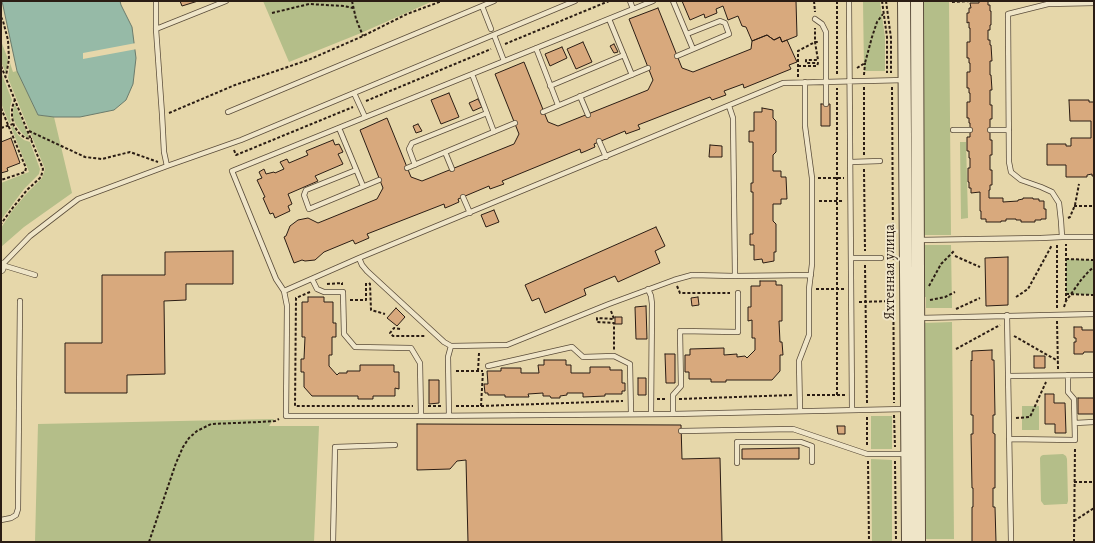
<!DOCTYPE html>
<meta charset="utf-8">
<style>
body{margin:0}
#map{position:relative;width:1095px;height:543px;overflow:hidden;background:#e6d7aa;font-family:Alegreya,serif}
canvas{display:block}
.frame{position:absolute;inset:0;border:2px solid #2b1d14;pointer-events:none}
</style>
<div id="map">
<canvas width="1095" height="543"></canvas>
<div class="frame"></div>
</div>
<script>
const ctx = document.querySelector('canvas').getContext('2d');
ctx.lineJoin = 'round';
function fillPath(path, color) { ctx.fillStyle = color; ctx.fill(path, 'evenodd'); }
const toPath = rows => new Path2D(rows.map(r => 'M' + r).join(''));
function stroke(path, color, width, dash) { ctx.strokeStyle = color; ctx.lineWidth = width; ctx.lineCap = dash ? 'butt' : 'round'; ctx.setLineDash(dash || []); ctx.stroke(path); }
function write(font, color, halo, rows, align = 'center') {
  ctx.font = font + ' Alegreya,serif'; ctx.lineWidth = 4; ctx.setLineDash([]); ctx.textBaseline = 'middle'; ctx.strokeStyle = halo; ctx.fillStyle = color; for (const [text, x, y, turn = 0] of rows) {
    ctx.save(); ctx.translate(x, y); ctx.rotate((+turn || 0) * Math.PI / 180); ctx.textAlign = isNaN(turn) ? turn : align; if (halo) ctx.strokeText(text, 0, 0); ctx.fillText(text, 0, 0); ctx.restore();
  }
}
fillPath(toPath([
 [263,1,433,1,361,33,289,62],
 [863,1,880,1,885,37,885,71,864,71],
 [921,1,949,1,951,235,923,235],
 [1,41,8,59,6,73,1,62],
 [10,63,13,72,17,71,38,115,54,117,72,193,24,227,1,247,1,228,12,211,28,192,42,178,45,169,8,78],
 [1,72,12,100,10,107,10,117,11,122,9,123,1,103],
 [15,104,29,137,26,137,21,132,16,125,13,118,13,109],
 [13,126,18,135,24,140,30,142,40,169,39,174,24,189,1,220,1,183,29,172,11,127],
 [960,142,966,142,968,218,961,219],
 [923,245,951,245,952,308,926,308,926,297,923,297],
 [1066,259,1094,260,1094,295,1066,294],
 [952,322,954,539,926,539,924,323],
 [1022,406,1039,406,1039,430,1022,430],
 [871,416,892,416,892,449,871,449],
 [274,419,269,426,319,426,314,542,35,542,38,424],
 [1063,454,1066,456,1067,459,1068,501,1067,504,1064,504,1044,505,1041,501,1040,458,1041,456,1043,455],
 [871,459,892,460,892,542,872,542]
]), '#b4be89');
const water = toPath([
 [2,1,120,1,121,5,132,27,136,58,133,84,126,100,114,110,80,117,54,117,38,115,17,71,2,1]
]);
fillPath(water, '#96baa7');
stroke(water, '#6b7b6c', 1);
fillPath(toPath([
 [136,43,137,49,83,59,83,53]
]), '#e6d7aa');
const building = toPath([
 [180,1,198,1,182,6,180,1],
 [682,1,796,1,797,36,782,42,780,37,774,40,767,35,752,41,746,27,742,26,738,16,728,20,723,6,716,9,717,13,705,18,704,14,690,20,682,1],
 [979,1,988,1,988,5,990,5,990,11,991,11,991,25,990,25,990,30,988,30,988,40,990,40,990,45,991,45,992,61,990,61,990,75,991,75,992,90,990,90,990,105,992,105,992,119,990,119,990,140,992,140,992,155,990,155,990,170,992,170,992,185,990,185,990,190,989,190,989,198,1003,198,1003,202,1018,201,1018,200,1023,199,1023,198,1033,198,1033,199,1039,199,1039,201,1044,201,1044,209,1046,209,1046,219,1041,219,1041,220,1035,220,1035,222,1021,222,1021,220,1016,220,1016,219,1006,219,1006,221,1001,221,1001,222,986,222,986,219,981,219,981,211,980,211,980,192,971,193,971,188,969,188,969,182,968,182,968,168,970,168,970,158,969,158,969,151,967,151,967,137,970,137,970,123,969,123,969,118,967,118,967,102,970,102,970,93,969,93,969,88,967,88,967,72,970,72,970,63,969,63,969,58,967,58,967,42,970,42,970,28,969,28,969,22,967,23,967,13,969,13,969,8,971,8,970,3,979,3,979,1],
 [658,8,682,68,693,72,751,49,752,41,767,35,774,40,780,37,782,42,787,40,797,62,789,65,791,69,744,88,743,84,724,91,726,95,712,100,710,97,638,125,640,129,626,134,625,131,594,144,595,147,586,151,581,153,580,149,502,181,504,184,490,189,489,186,458,199,459,202,450,206,445,208,444,204,367,234,369,238,355,244,353,240,324,252,315,260,305,261,302,260,294,263,284,237,286,236,290,226,298,220,308,218,318,223,377,199,383,188,360,130,387,118,411,177,422,181,514,144,519,134,495,74,524,62,548,122,558,126,648,90,653,80,629,19,658,8],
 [583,42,592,62,576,69,567,49,583,42],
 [614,44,618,52,614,53,610,46,614,44],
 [562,47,567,58,550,66,545,54,562,47],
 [449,93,459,117,441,124,431,100,449,93],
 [478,99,482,107,473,111,469,103,478,99],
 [1069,100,1089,100,1089,102,1094,102,1094,100,1094,176,1092,176,1092,174,1087,175,1087,177,1066,177,1066,165,1047,165,1047,144,1066,144,1066,146,1071,146,1071,138,1091,138,1091,121,1070,121,1069,100],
 [821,104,830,104,830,126,821,126,821,104],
 [762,108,773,110,773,118,776,121,776,152,773,155,773,171,781,171,781,177,786,177,787,199,781,199,781,204,773,204,773,221,776,224,776,252,774,252,774,261,763,263,762,259,754,260,754,245,750,245,750,234,753,234,753,192,751,192,751,183,753,183,753,142,749,142,749,131,754,131,754,112,762,112,762,108],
 [418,124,422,131,416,133,413,126,418,124],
 [11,138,20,163,7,168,8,171,1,173,1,142,11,138],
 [333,140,335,145,339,144,343,152,338,154,343,164,315,176,318,181,288,194,292,204,288,206,290,211,275,218,273,213,270,214,263,198,265,197,257,180,262,178,259,172,264,169,266,174,274,172,275,173,284,169,280,162,287,159,289,163,308,155,306,151,333,140],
 [710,145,722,146,722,157,709,157,710,145],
 [494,210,499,222,486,227,481,215,494,210],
 [656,227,665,246,655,251,660,263,618,282,615,276,584,289,586,295,545,313,539,298,532,301,525,285,656,227],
 [233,251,233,284,186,284,186,300,164,301,165,374,127,375,127,393,65,393,65,343,102,343,102,275,165,275,165,252,233,251],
 [1008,257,1008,305,986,306,985,258,1008,257],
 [760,281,776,281,776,285,782,285,782,321,779,321,780,342,782,342,783,355,780,355,780,371,772,380,726,380,726,382,711,382,711,379,689,379,689,372,685,372,685,355,690,355,690,349,724,348,724,355,737,354,737,357,745,356,747,358,755,350,755,338,752,338,752,320,748,321,748,307,751,307,751,286,760,286,760,281],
 [308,297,324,297,324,302,333,302,333,323,336,323,336,337,332,337,332,355,329,355,329,366,337,375,339,373,347,373,347,371,360,371,360,365,394,365,394,372,399,372,399,389,395,388,395,396,373,396,373,399,358,399,358,396,312,396,304,387,304,372,301,372,301,359,304,359,305,337,302,337,302,302,308,302,308,297],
 [698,297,699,305,692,306,691,298,698,297],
 [646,306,647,339,636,339,635,307,646,306],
 [396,308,405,317,397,326,387,318,396,308],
 [615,317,622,317,622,324,615,324,615,317],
 [1074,327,1082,327,1082,330,1094,330,1094,352,1084,352,1083,354,1074,354,1074,342,1076,342,1076,338,1074,338,1074,327],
 [992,350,992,360,994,360,995,415,993,415,993,433,995,434,995,488,993,488,993,507,995,507,996,542,972,542,972,507,973,507,973,488,972,488,971,434,973,434,973,415,971,415,971,360,972,361,972,351,992,350],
 [665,354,675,354,675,383,666,383,665,354],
 [1034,356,1045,356,1045,368,1034,368,1034,356],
 [544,360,566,360,566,365,571,365,571,373,590,373,590,367,610,367,610,370,622,370,622,383,625,383,625,391,622,391,622,394,605,394,605,396,583,397,583,393,567,393,567,395,560,396,560,398,551,398,550,396,543,396,543,393,528,394,529,397,505,397,505,395,488,395,488,393,485,393,484,384,488,384,487,371,501,371,501,368,521,368,521,373,539,373,538,365,544,365,544,360],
 [638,378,646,378,646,395,638,395,638,378],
 [429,380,439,380,439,403,429,404,429,380],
 [1045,394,1054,394,1054,403,1065,403,1066,433,1055,433,1055,424,1045,424,1045,394],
 [1078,398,1094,398,1094,414,1078,414,1078,398],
 [417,424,681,425,682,459,720,458,722,542,468,542,466,460,457,461,450,469,417,470,417,424],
 [837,426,845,426,845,434,838,434,837,426],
 [799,448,799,459,742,459,742,449,799,448]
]);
fillPath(building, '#d8a97d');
stroke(building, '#2b1d14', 1);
const service = toPath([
 [156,1,156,29,162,114,164,152,167,166],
 [630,1,633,9],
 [653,1,232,171,276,279,284,291,287,306,286,416,421,416,673,414,906,409],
 [673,1,693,49],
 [849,1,852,410],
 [482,6,494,1],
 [609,19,632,75],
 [815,19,822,24,826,32,826,104],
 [156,29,226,1],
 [494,35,504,61],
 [536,48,558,105],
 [677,56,729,34,725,23,720,21,687,34],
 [472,74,494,132],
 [550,86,624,55],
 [354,93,365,117],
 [580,96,588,115],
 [228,112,482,6,491,29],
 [543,112,648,68],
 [339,128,363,186],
 [953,130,970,130],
 [990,130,1009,130],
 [599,141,606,157],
 [445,152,452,169],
 [851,162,880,161],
 [415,165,409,149,412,143,487,113],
 [407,168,515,123],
 [356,170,306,190,304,195,309,209,379,180],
 [463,197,470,213],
 [1062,237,1094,237],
 [918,240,1041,238,1062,237,1061,221,1059,203,1052,192,1041,187,1021,180,1011,172,1009,162,1008,14,1048,4,1094,3],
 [359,258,362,265,367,271,444,342,451,346],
 [851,258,881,258],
 [35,275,2,265,30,236,78,199,167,166,241,140,575,1],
 [735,276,811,275],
 [312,279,317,289,324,292,343,292,344,334,355,347,411,348,420,363,421,416],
 [648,289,651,296,652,304,651,414],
 [284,291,359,258,783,83,905,80],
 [1007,315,1011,542],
 [920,318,1094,314],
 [488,366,572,347,583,357,614,356,630,364,631,414],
 [1008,376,1094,375],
 [800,411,799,361,809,335,809,289,812,264,812,178,805,126,805,82],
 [673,414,673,395,681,386,680,331,738,332,738,293],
 [449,416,448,357,451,346,507,345,609,304,674,280,692,275,735,276,733,118,729,106],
 [1075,423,1094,422],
 [681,431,793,429,867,454,907,454],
 [1009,439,1075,440,1074,399,1068,392,1068,375],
 [737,463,737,442,801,442,812,446,812,462],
 [1,520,11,518,16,515,18,509,20,301],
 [333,542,335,447,395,445]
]);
const minor = toPath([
 [1,265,2,265,1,269]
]);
const tertiary = toPath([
 [904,1,908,542],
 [917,1,919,542]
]);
stroke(service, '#5a4c3a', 6);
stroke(minor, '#5a4c3a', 10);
stroke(tertiary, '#5a4c3a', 14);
stroke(toPath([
 [352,1,356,19,363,36],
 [814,1,815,12],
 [837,1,837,76],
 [882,1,887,37,887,73],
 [886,1,891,38,891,73],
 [952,2,970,1],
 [272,13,309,4,344,6,353,8],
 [1,17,3,21,8,40,9,59,6,76],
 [505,44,609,1],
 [1,66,43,169,41,177,27,190,11,210,1,224],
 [798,66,817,66,818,63,806,63,806,60,818,60,815,42,815,28],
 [857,68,865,63,872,37,877,22,883,14],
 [864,75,865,63],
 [798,77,798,51,815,42,818,42],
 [892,87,894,403],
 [15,99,12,108,12,117,14,126,19,133,25,138,32,139],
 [366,101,491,49],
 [1,108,26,168,25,172,1,180],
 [169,113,235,85,308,60,363,36,407,14,442,1],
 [1,128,13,124],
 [29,131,85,157,102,159,130,152,158,162],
 [234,150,236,155,353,107],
 [864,155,864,87],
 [864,169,865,251],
 [818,178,844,178],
 [819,201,843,201],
 [1074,206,1094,206],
 [1068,218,1070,217,1075,205,1079,184],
 [1057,245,1057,309],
 [955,256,980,267],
 [1066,259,1094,260],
 [865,265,867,403],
 [369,283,370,284,371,310,385,314],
 [327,284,342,283,342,285],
 [677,286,680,293,730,293],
 [929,286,941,264,954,251],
 [816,289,844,289],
 [310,292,296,298,295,406,413,406],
 [1066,294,1094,295],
 [1016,297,1028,289,1052,245],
 [350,300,366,300,366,281],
 [930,300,945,297,955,292],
 [1066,301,1066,244],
 [859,302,893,301],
 [1064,307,1066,301,1081,280,1089,271,1094,267],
 [956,309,980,298],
 [611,311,614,319,597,318,597,322,614,323,614,350],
 [1057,321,1058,369],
 [400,329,394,328,390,333,393,336,426,336],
 [1014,336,1058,361],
 [956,349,1000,325],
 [456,371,483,371],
 [478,371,479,353],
 [807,395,845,395],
 [837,395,837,88],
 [657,399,667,399],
 [679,399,793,395],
 [428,406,441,406],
 [456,406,481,406,623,401],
 [481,406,483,371],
 [894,415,895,447],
 [867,417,867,447],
 [1016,418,1030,417,1046,382],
 [868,461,869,542],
 [895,461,896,542],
 [1074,482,1094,482],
 [1074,521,1094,508],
 [149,542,176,463,183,447,189,438,197,431,211,424,259,422,275,421,279,419],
 [1074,542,1075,447]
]), '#2b1d14', 2, [3, 2]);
stroke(service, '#efe5c8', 4.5);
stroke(minor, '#efe5c8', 9);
stroke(tertiary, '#efe5c8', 12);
write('14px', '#2b1d14', '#efe5c8', [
 ["Яхтенная улица",891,272,-90]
]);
</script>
